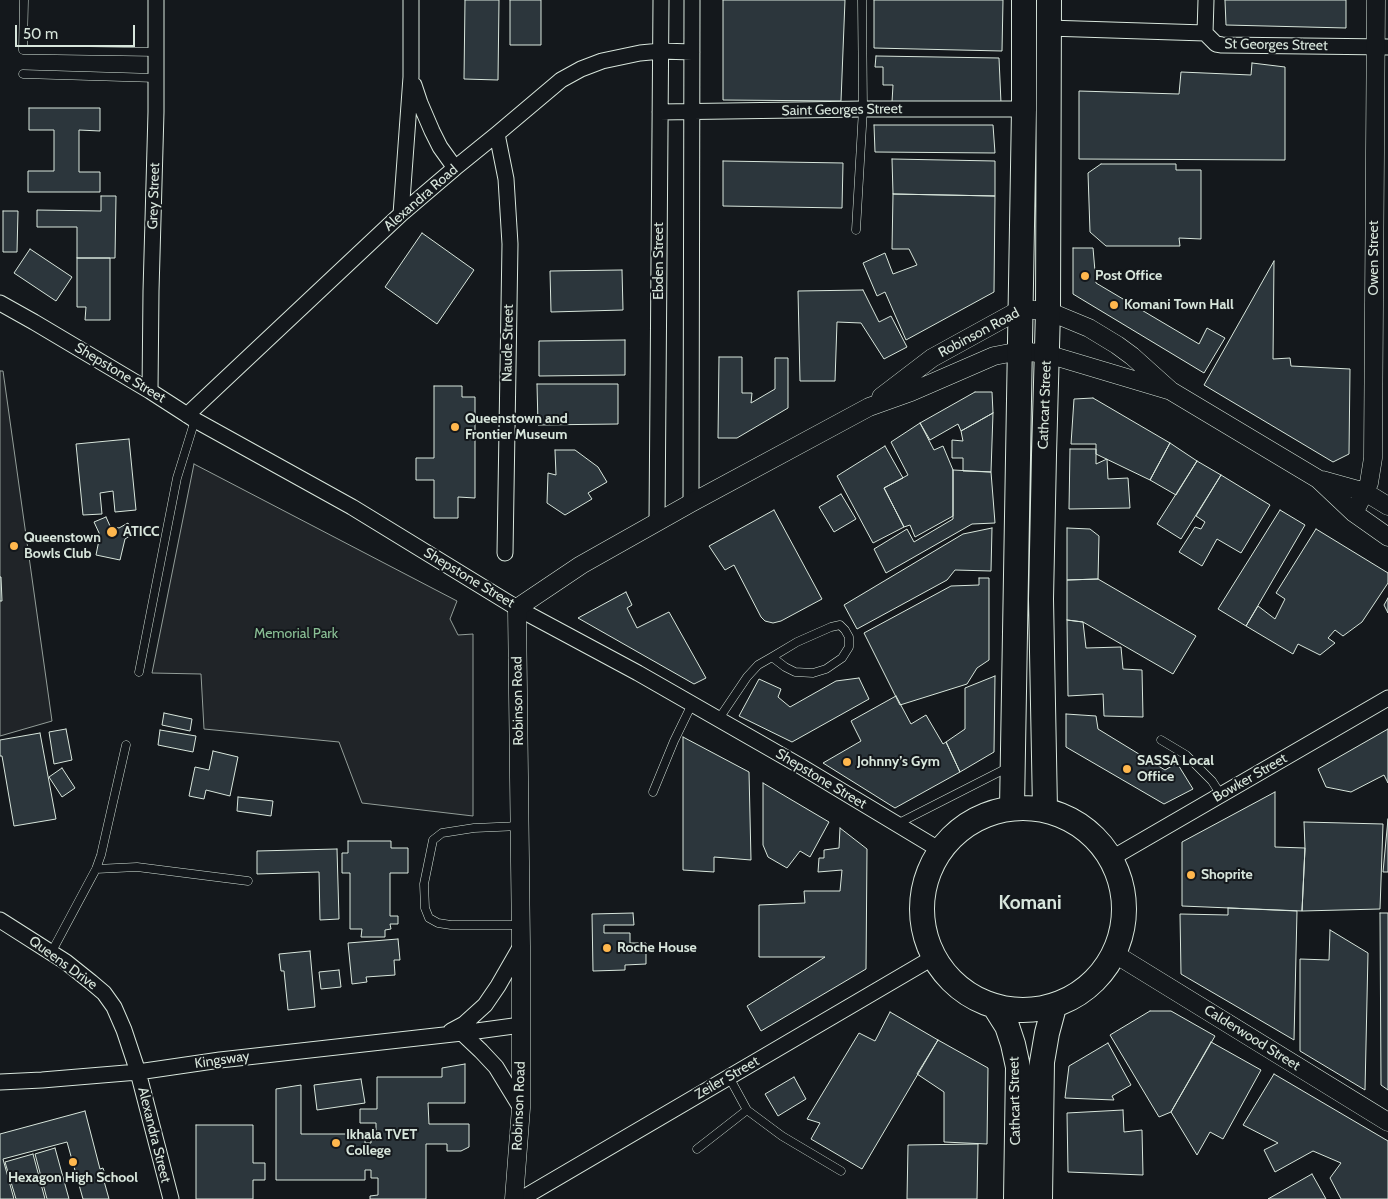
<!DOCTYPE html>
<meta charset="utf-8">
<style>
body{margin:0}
#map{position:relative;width:1388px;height:1199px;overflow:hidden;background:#14181c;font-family:Cabin,sans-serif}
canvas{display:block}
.scale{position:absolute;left:15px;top:25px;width:120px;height:22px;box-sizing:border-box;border:2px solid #d8e6dc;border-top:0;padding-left:6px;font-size:15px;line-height:18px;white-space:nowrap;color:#d8e6dc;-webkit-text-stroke:4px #14181c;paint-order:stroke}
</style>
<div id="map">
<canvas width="1388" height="1199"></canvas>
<div class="scale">50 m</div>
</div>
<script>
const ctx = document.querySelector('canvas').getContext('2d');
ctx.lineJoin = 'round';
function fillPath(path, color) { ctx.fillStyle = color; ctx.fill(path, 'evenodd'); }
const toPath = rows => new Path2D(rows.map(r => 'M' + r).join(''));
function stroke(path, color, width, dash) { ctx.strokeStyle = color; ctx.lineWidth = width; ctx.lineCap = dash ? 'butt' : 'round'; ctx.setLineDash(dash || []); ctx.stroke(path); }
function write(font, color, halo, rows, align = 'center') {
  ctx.font = font + ' Cabin,sans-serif'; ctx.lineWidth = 4; ctx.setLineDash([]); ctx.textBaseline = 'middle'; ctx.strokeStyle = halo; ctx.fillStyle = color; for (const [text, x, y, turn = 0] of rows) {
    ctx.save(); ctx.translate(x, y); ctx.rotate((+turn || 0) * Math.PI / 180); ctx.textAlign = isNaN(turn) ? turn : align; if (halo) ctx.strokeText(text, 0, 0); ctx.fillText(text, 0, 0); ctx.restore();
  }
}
const green = toPath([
 [0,371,3,371,52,721,0,736,0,371],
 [194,464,457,601,450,619,458,635,473,634,473,816,362,803,339,742,204,729,201,674,152,673,194,464]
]);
fillPath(green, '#202428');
stroke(green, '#939e99', 1);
const building = toPath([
 [465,0,499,0,498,80,464,79,465,0],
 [510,0,541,0,541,45,510,45,510,0],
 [723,0,845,0,841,101,723,100,723,0],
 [874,0,1003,0,1002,51,874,48,874,0],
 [1225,0,1346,0,1346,28,1226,25,1225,0],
 [876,56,999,58,1001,103,892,102,893,85,883,85,883,67,875,67,876,56],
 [1252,63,1285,67,1285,160,1079,159,1079,91,1179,94,1181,72,1251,75,1252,63],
 [29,108,100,108,100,131,79,130,79,172,100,172,100,192,28,192,28,171,54,171,54,130,29,130,29,108],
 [874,125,993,125,995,153,875,152,874,125],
 [892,159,995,161,995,196,893,194,892,159],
 [723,161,843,163,842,208,723,206,723,161],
 [1101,164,1176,164,1176,170,1201,170,1201,239,1179,238,1180,246,1106,246,1090,232,1088,173,1101,164],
 [893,194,995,196,994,292,906,340,885,292,877,296,863,263,885,253,893,274,917,265,909,249,892,249,893,194],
 [101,196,116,196,115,258,77,258,77,227,37,227,37,210,101,211,101,196],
 [3,211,18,211,17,252,3,252,3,211],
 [422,233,474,270,437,324,385,287,422,233],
 [1073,248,1093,248,1096,283,1199,344,1207,328,1225,338,1204,373,1073,294,1073,248],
 [30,249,72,277,56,301,14,273,30,249],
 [77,258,110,258,110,320,85,320,86,307,77,307,77,258],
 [1274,261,1273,359,1290,358,1291,366,1350,369,1349,454,1333,462,1204,385,1274,261],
 [622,270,623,310,551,312,550,271,622,270],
 [863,290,879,322,891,316,907,347,884,359,861,323,837,322,835,381,800,381,798,291,863,290],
 [625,340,625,375,539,376,539,341,625,340],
 [719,357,742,357,742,393,752,393,751,403,775,389,775,358,788,358,788,408,737,438,718,438,719,357],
 [537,384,618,384,618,424,538,425,537,384],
 [434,386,462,386,462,397,475,397,475,498,458,497,458,518,434,518,434,480,416,480,416,458,434,458,434,386],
 [975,392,992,392,993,413,961,431,958,424,930,440,920,423,975,392],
 [1093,398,1170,443,1150,480,1096,454,1096,444,1071,444,1074,399,1093,398],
 [993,413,991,472,963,471,963,458,952,458,952,440,963,441,961,431,993,413],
 [920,423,934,450,943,446,953,470,953,516,915,537,910,525,904,527,884,488,908,475,891,442,920,423],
 [129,439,136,510,115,512,113,491,100,493,102,514,83,515,76,444,129,439],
 [1170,443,1197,461,1176,495,1150,480,1170,443],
 [885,446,903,478,884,488,904,527,873,543,837,476,885,446],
 [1070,449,1096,449,1096,464,1107,459,1108,479,1128,478,1130,508,1069,509,1070,449],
 [555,450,575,450,598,467,607,482,588,493,592,499,565,515,547,503,548,473,556,475,555,450],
 [1197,461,1221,475,1181,539,1157,524,1197,461],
 [953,470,991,472,995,523,972,524,886,573,874,549,907,529,914,542,953,519,953,470],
 [1221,475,1270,505,1241,553,1217,539,1202,566,1179,552,1195,527,1201,529,1205,522,1196,516,1221,475],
 [841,494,856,519,834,532,819,507,841,494],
 [774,510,822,599,781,621,773,623,765,621,761,617,734,565,725,570,709,546,774,510],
 [1280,510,1305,525,1246,626,1218,609,1280,510],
 [106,517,110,526,119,528,128,523,133,534,125,539,120,560,96,555,100,535,94,522,106,517],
 [992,528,991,571,955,570,947,580,857,629,844,605,963,534,992,528],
 [1067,528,1090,529,1099,536,1098,579,1067,580,1067,528],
 [1316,529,1388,573,1388,583,1362,622,1343,636,1335,630,1328,638,1335,643,1320,655,1298,644,1293,654,1246,626,1258,606,1275,619,1285,599,1276,593,1316,529],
 [0,577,1,577,2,601,0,601,0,577],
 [979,578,989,578,989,660,977,668,967,684,900,705,864,633,951,586,979,585,979,578],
 [1098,579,1196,636,1173,674,1083,622,1067,620,1067,580,1098,579],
 [626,592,632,605,627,608,637,628,669,612,706,678,694,684,578,618,626,592],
 [1388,598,1388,613,1384,605,1388,598],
 [1067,620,1083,622,1086,648,1121,647,1123,669,1142,670,1143,717,1104,716,1103,694,1068,696,1067,620],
 [995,676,994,752,960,772,946,742,965,729,965,688,995,676],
 [859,678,869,699,792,742,739,716,759,679,781,689,778,697,790,707,836,681,859,678],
 [896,696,911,724,926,715,943,744,946,742,960,772,895,808,823,763,861,741,851,721,896,696],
 [164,713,192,719,190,731,162,725,164,713],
 [1066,714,1096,716,1098,729,1165,770,1177,763,1193,789,1164,804,1066,747,1066,714],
 [66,729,72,760,54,764,49,732,66,729],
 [1388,729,1388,783,1384,775,1351,792,1326,787,1318,769,1388,729],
 [160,730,196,736,193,752,158,745,160,730],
 [40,733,56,819,14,826,2,756,0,756,0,740,40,733],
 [683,737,749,772,751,860,714,857,714,872,683,870,683,737],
 [213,751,238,757,230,796,206,790,204,799,189,796,195,767,209,770,213,751],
 [62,768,75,788,62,797,49,777,62,768],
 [763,783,829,822,810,857,800,851,787,868,768,857,763,845,763,783],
 [1275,792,1275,847,1305,848,1302,911,1182,906,1182,842,1275,792],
 [238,797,273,801,271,816,237,811,238,797],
 [1388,819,1388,872,1383,872,1388,819],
 [1304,822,1383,824,1380,909,1302,911,1305,848,1304,822],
 [840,828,867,849,866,969,761,1031,747,1006,825,957,759,957,759,905,805,903,804,891,840,891,842,870,818,872,819,858,824,858,824,850,839,848,840,828],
 [348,841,391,841,391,848,408,848,408,873,390,873,390,916,398,916,398,924,390,924,391,929,385,930,385,937,361,937,362,929,350,929,350,873,342,873,342,853,348,853,348,841],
 [337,849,339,919,320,920,319,872,257,874,257,851,337,849],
 [1228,908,1297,911,1294,1040,1181,974,1180,914,1228,915,1228,908],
 [633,913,634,925,604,925,604,933,630,933,630,943,646,943,646,964,625,965,625,970,593,971,592,914,633,913],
 [1380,913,1388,913,1388,1090,1381,1085,1380,913],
 [1330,930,1368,953,1365,1090,1300,1051,1300,959,1329,960,1330,930],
 [398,939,400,960,394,960,395,975,366,977,367,982,352,984,348,943,398,939],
 [310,951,315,1007,288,1010,284,971,281,971,279,954,310,951],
 [339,970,341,987,321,989,319,972,339,970],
 [1150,1011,1171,1011,1215,1036,1171,1112,1159,1117,1110,1035,1150,1011],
 [890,1012,938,1040,862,1169,811,1139,820,1123,807,1119,859,1033,875,1041,890,1012],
 [938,1040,988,1068,987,1144,944,1142,944,1092,917,1074,938,1040],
 [1211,1042,1261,1070,1223,1139,1210,1132,1197,1155,1171,1112,1211,1042],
 [1108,1043,1131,1085,1112,1096,1114,1100,1065,1098,1069,1066,1108,1043],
 [465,1064,465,1103,428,1103,429,1124,469,1124,469,1147,461,1151,447,1151,447,1144,426,1144,426,1199,370,1199,370,1196,378,1195,378,1178,371,1178,371,1170,365,1170,365,1180,276,1180,276,1089,301,1085,301,1134,365,1134,365,1143,371,1143,371,1140,376,1140,376,1123,360,1123,360,1109,377,1109,377,1077,442,1077,442,1068,465,1064],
 [1274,1074,1388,1141,1388,1199,1341,1199,1330,1178,1341,1163,1313,1151,1275,1172,1264,1150,1278,1143,1243,1125,1274,1074],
 [794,1077,806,1099,778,1116,765,1094,794,1077],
 [361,1079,365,1103,317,1110,314,1085,361,1079],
 [1123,1110,1124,1132,1142,1130,1143,1175,1068,1172,1067,1113,1123,1110],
 [85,1111,100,1169,103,1168,107,1180,104,1181,109,1199,83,1199,67,1142,3,1159,14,1199,0,1199,0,1134,85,1111],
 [196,1125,253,1125,253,1163,265,1163,265,1180,253,1180,253,1199,196,1199,196,1125],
 [978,1144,977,1199,907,1199,908,1145,978,1144],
 [55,1148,69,1199,47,1199,35,1154,55,1148],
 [33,1154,45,1199,16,1199,5,1162,33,1154],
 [1312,1174,1326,1199,1268,1199,1312,1174]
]);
fillPath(building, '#2c363c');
stroke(building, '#d8e6dc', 1);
const service = toPath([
 [24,0,23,50,156,52],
 [23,74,156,78],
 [856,230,863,109,862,0],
 [139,672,177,478,195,420],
 [718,720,747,677,758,665,772,657,797,642,831,627,840,625,845,630,849,637,849,647,842,658,826,669,813,673,795,672,785,667,772,657],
 [1161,740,1186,755,1212,781,1221,795],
 [653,792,674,741,692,704],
 [897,824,1009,767],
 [520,826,474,828,442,833,433,840,424,884,425,908,429,918,438,923,451,925,521,925],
 [96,869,137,867,248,881],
 [51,953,96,869,101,855,126,745],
 [747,1110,782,1136,841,1171],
 [697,1149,747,1110,729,1077]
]);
const minor = toPath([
 [1048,28,1205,33,1216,44,1222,45,1388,47],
 [1205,33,1206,0],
 [414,85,420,103,432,131,440,147,455,168],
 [660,112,863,109,1024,109],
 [497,134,506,179,510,244,505,553],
 [401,214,411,77,411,0],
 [0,303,34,322,150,391,195,420,352,507,517,608,638,673,802,767,940,850],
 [150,391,151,291,156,112,156,0],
 [187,415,401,214,455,168,497,134,561,80,581,69,602,61,640,53,661,51,692,52],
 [691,503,692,0],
 [657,522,661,0],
 [1112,858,1388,698],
 [0,920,66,962,91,982,104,993,114,1007,124,1030,138,1072,171,1199],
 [451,1031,464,1024,485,1005,498,986,521,946],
 [462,1033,481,1051,496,1067,521,1108],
 [0,1082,42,1080,138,1072,220,1060,462,1033,521,1025],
 [521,1199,934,957]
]);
const tertiary = toPath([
 [881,397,932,358,1021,309,1048,311,1089,328,1117,345,1132,356,1171,391,1318,479,1354,513,1388,537],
 [1322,480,1365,492,1388,506],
 [1354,513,1369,483,1373,458,1376,0],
 [1115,954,1388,1122],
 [514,1199,521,1108,521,946,517,608,581,565,691,503,869,407,911,392,994,356,1020,351,1047,354,1171,391]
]);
const trunk = toPath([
 [1012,807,1024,109,1024,0],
 '922 909a101 101 0 1 1 202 0a101 101 0 1 1-202 0Z',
 [1045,809,1041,599,1044,455,1048,311,1049,0],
 [995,1007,1007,1026,1013,1044,1018,1067,1016,1199],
 [1040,1199,1042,1062,1047,1033,1054,1007]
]);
stroke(service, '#d8e6dc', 9);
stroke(minor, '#d8e6dc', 17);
stroke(tertiary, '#d8e6dc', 19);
stroke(trunk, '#d8e6dc', 26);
stroke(service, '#14181c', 8);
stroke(minor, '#14181c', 15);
stroke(tertiary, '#14181c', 18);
stroke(trunk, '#14181c', 24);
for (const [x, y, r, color] of [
 [1085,276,5,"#ffb74d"],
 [1114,305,5,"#ffb74d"],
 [455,427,5,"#ffb74d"],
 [112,532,6,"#ffb74d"],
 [14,546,5,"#ffb74d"],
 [847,762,5,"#ffb74d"],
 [1127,769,5,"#ffb74d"],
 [1191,875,5,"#ffb74d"],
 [607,948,5,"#ffb74d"],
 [336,1143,5,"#ffb74d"],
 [73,1162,5,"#ffb74d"]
]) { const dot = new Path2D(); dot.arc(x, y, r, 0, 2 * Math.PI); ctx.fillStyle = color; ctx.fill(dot); stroke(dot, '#14181c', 2); }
write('14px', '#d8e6dc', '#14181c', [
 ["St Georges Street",1276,45,1],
 ["Saint Georges Street",842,110,-1],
 ["Grey Street",154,196,-88],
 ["Alexandra Road",421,198,-41],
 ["Owen Street",1374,258,-90],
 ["Ebden Street",659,261,-90],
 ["Robinson Road",979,333,-28],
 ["Naude Street",508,343,-89],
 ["Shepstone Street",120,373,31],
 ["Cathcart Street",1045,405,-88],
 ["Shepstone Street",469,578,31],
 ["Robinson Road",518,701,-91],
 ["Bowker Street",1250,778,-30],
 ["Shepstone Street",821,779,31],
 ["Queens Drive",63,963,36],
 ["Calderwood Street",1252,1038,32],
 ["Kingsway",222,1060,-8],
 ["Zeiler Street",727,1078,-30],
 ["Cathcart Street",1015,1101,-91],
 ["Robinson Road",519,1106,-88],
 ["Alexandra Street",154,1135,76]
]);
write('bold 14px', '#d8e6dc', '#14181c', [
 ["Post Office",1095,276],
 ["Komani Town Hall",1124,305],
 ["Queenstown and",465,419],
 ["Frontier Museum",465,435],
 ["ATICC",123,532],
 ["Queenstown",24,538],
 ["Bowls Club",24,554],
 ["SASSA Local",1137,761],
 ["Office",1137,777],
 ["Johnny’s Gym",857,762],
 ["Shoprite",1201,875],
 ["Roche House",617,948],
 ["Ikhala TVET",346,1135],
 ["College",346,1151],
 ["Hexagon High School",73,1178,"center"]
], 'left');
write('14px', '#8ac095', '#14181c', [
 ["Memorial Park",296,634]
]);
write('bold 19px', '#d8e6dc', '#14181c', [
 ["Komani",1030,903]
]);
</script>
